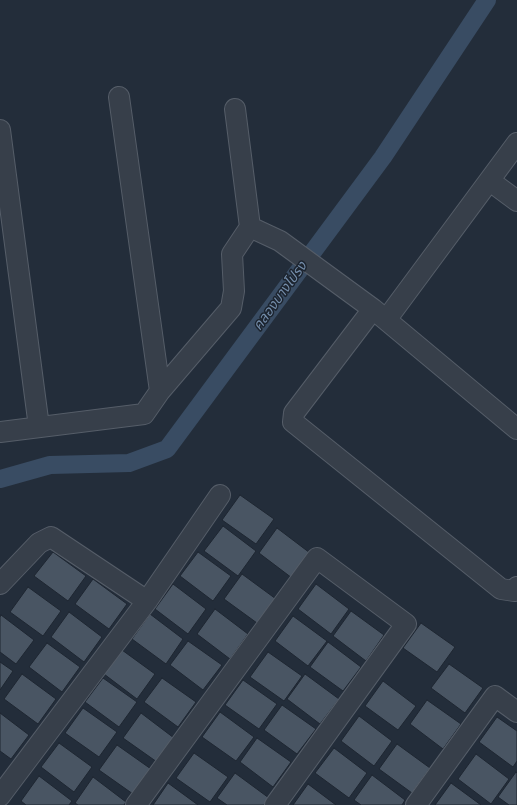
<!DOCTYPE html>
<meta charset="utf-8">
<style>
body{margin:0}
canvas{display:block;background:#232d3a}
</style>
<canvas width="517" height="805"></canvas>
<script>
const ctx = document.querySelector('canvas').getContext('2d');
ctx.lineJoin = 'round';
const toPath = rows => new Path2D(rows.map(r => 'M' + r).join(''));
function stroke(path, color, width, dash) { ctx.strokeStyle = color; ctx.lineWidth = width; ctx.lineCap = dash ? 'butt' : 'round'; ctx.setLineDash(dash || []); ctx.stroke(path); }
function fillPath(path, color) { ctx.fillStyle = color; ctx.fill(path, 'evenodd'); }
function write(font, color, halo, rows, align = 'center') {
  ctx.font = font + ' Quicksand,"Noto Sans Thai",sans-serif'; ctx.lineWidth = 3; ctx.setLineDash([]); ctx.textBaseline = 'middle'; ctx.strokeStyle = halo; ctx.fillStyle = color; for (const [text, x, y, turn = 0] of rows) {
    ctx.save(); ctx.translate(x, y); ctx.rotate((+turn || 0) * Math.PI / 180); ctx.textAlign = isNaN(turn) ? turn : align; if (halo) ctx.strokeText(text, 0, 0); ctx.fillText(text, 0, 0); ctx.restore();
  }
}
stroke(toPath([
 [0,479,50,465,129,463,167,449,383,157,487,0]
]), '#394c63', 18);
const building = toPath([
 [240,495,274,519,256,544,222,520,240,495],
 [223,526,256,551,238,576,204,551,223,526],
 [277,528,310,553,292,578,259,553,277,528],
 [53,552,86,576,68,601,34,576,53,552],
 [198,552,231,576,213,601,180,576,198,552],
 [242,574,276,599,257,623,224,599,242,574],
 [93,579,127,604,109,629,75,604,93,579],
 [173,584,206,609,188,634,155,609,173,584],
 [316,584,349,609,331,634,298,609,316,584],
 [28,587,61,611,43,636,10,612,28,587],
 [215,609,248,634,230,659,197,634,215,609],
 [351,611,384,635,366,661,333,636,351,611],
 [69,612,102,637,84,662,51,637,69,612],
 [150,614,183,639,166,664,132,639,150,614],
 [1,615,34,640,16,664,0,652,0,617,1,615],
 [293,616,327,641,308,666,275,641,293,616],
 [421,623,455,647,437,672,403,648,421,623],
 [188,641,222,665,203,690,170,665,188,641],
 [328,642,361,667,343,691,310,667,328,642],
 [47,643,80,667,62,692,29,667,47,643],
 [122,650,155,674,137,699,104,674,122,650],
 [268,652,302,676,284,701,250,677,268,652],
 [0,662,13,671,0,690,0,662],
 [449,664,483,688,465,713,431,688,449,664],
 [22,674,56,699,38,724,4,699,22,674],
 [305,674,339,699,320,724,287,699,305,674],
 [103,678,137,702,119,727,85,702,103,678],
 [162,678,196,702,178,727,144,702,162,678],
 [243,680,277,704,259,729,225,705,243,680],
 [383,681,416,706,398,730,365,706,383,681],
 [427,700,461,724,443,749,410,724,427,700],
 [282,705,316,729,297,754,264,730,282,705],
 [83,708,117,732,99,757,65,733,83,708],
 [220,712,254,737,236,761,202,737,220,712],
 [0,713,29,735,11,759,0,751,0,713],
 [141,713,174,738,157,762,123,738,141,713],
 [359,716,392,741,374,766,341,741,359,716],
 [497,717,517,731,517,761,513,767,479,742,497,717],
 [257,738,291,762,273,787,240,762,257,738],
 [59,743,92,767,74,792,41,767,59,743],
 [397,744,430,768,412,793,379,769,397,744],
 [117,745,151,769,133,794,99,770,117,745],
 [334,748,367,773,349,798,315,773,334,748],
 [194,753,228,777,210,802,176,778,194,753],
 [476,754,509,779,491,804,458,779,476,754],
 [516,772,517,773,517,805,509,805,498,797,516,772],
 [235,773,269,798,264,805,227,805,217,798,235,773],
 [372,775,405,800,402,805,361,805,354,800,372,775],
 [39,776,72,801,69,805,26,805,21,801,39,776],
 [93,777,126,802,124,805,78,805,75,803,93,777],
 [168,783,198,805,153,805,168,783],
 [451,783,481,805,435,805,451,783],
 [308,784,336,805,293,805,308,784]
]);
fillPath(building, '#495563');
stroke(building, '#1e2631', 1);
const minor = toPath([
 [119,97,160,391],
 [0,130,39,427],
 [490,181,517,201],
 [250,227,280,241,373,309,517,429],
 [373,309,294,413,293,422,501,589,514,591,517,587],
 [386,320,517,143],
 [0,432,144,414,160,391,231,308,234,291,232,254,250,227,235,109],
 [0,584,39,543,51,537,147,601],
 [0,796,147,601,220,495],
 [136,805,317,558,406,624,275,805],
 [416,805,495,696,517,712]
]);
stroke(minor, '#555d68', 22);
stroke(minor, '#373f4a', 20);
write('italic 14px', '#738ca9', '#1c242f', [
 ["คลองบางโปรง",280,296,-54]
]);
</script>
